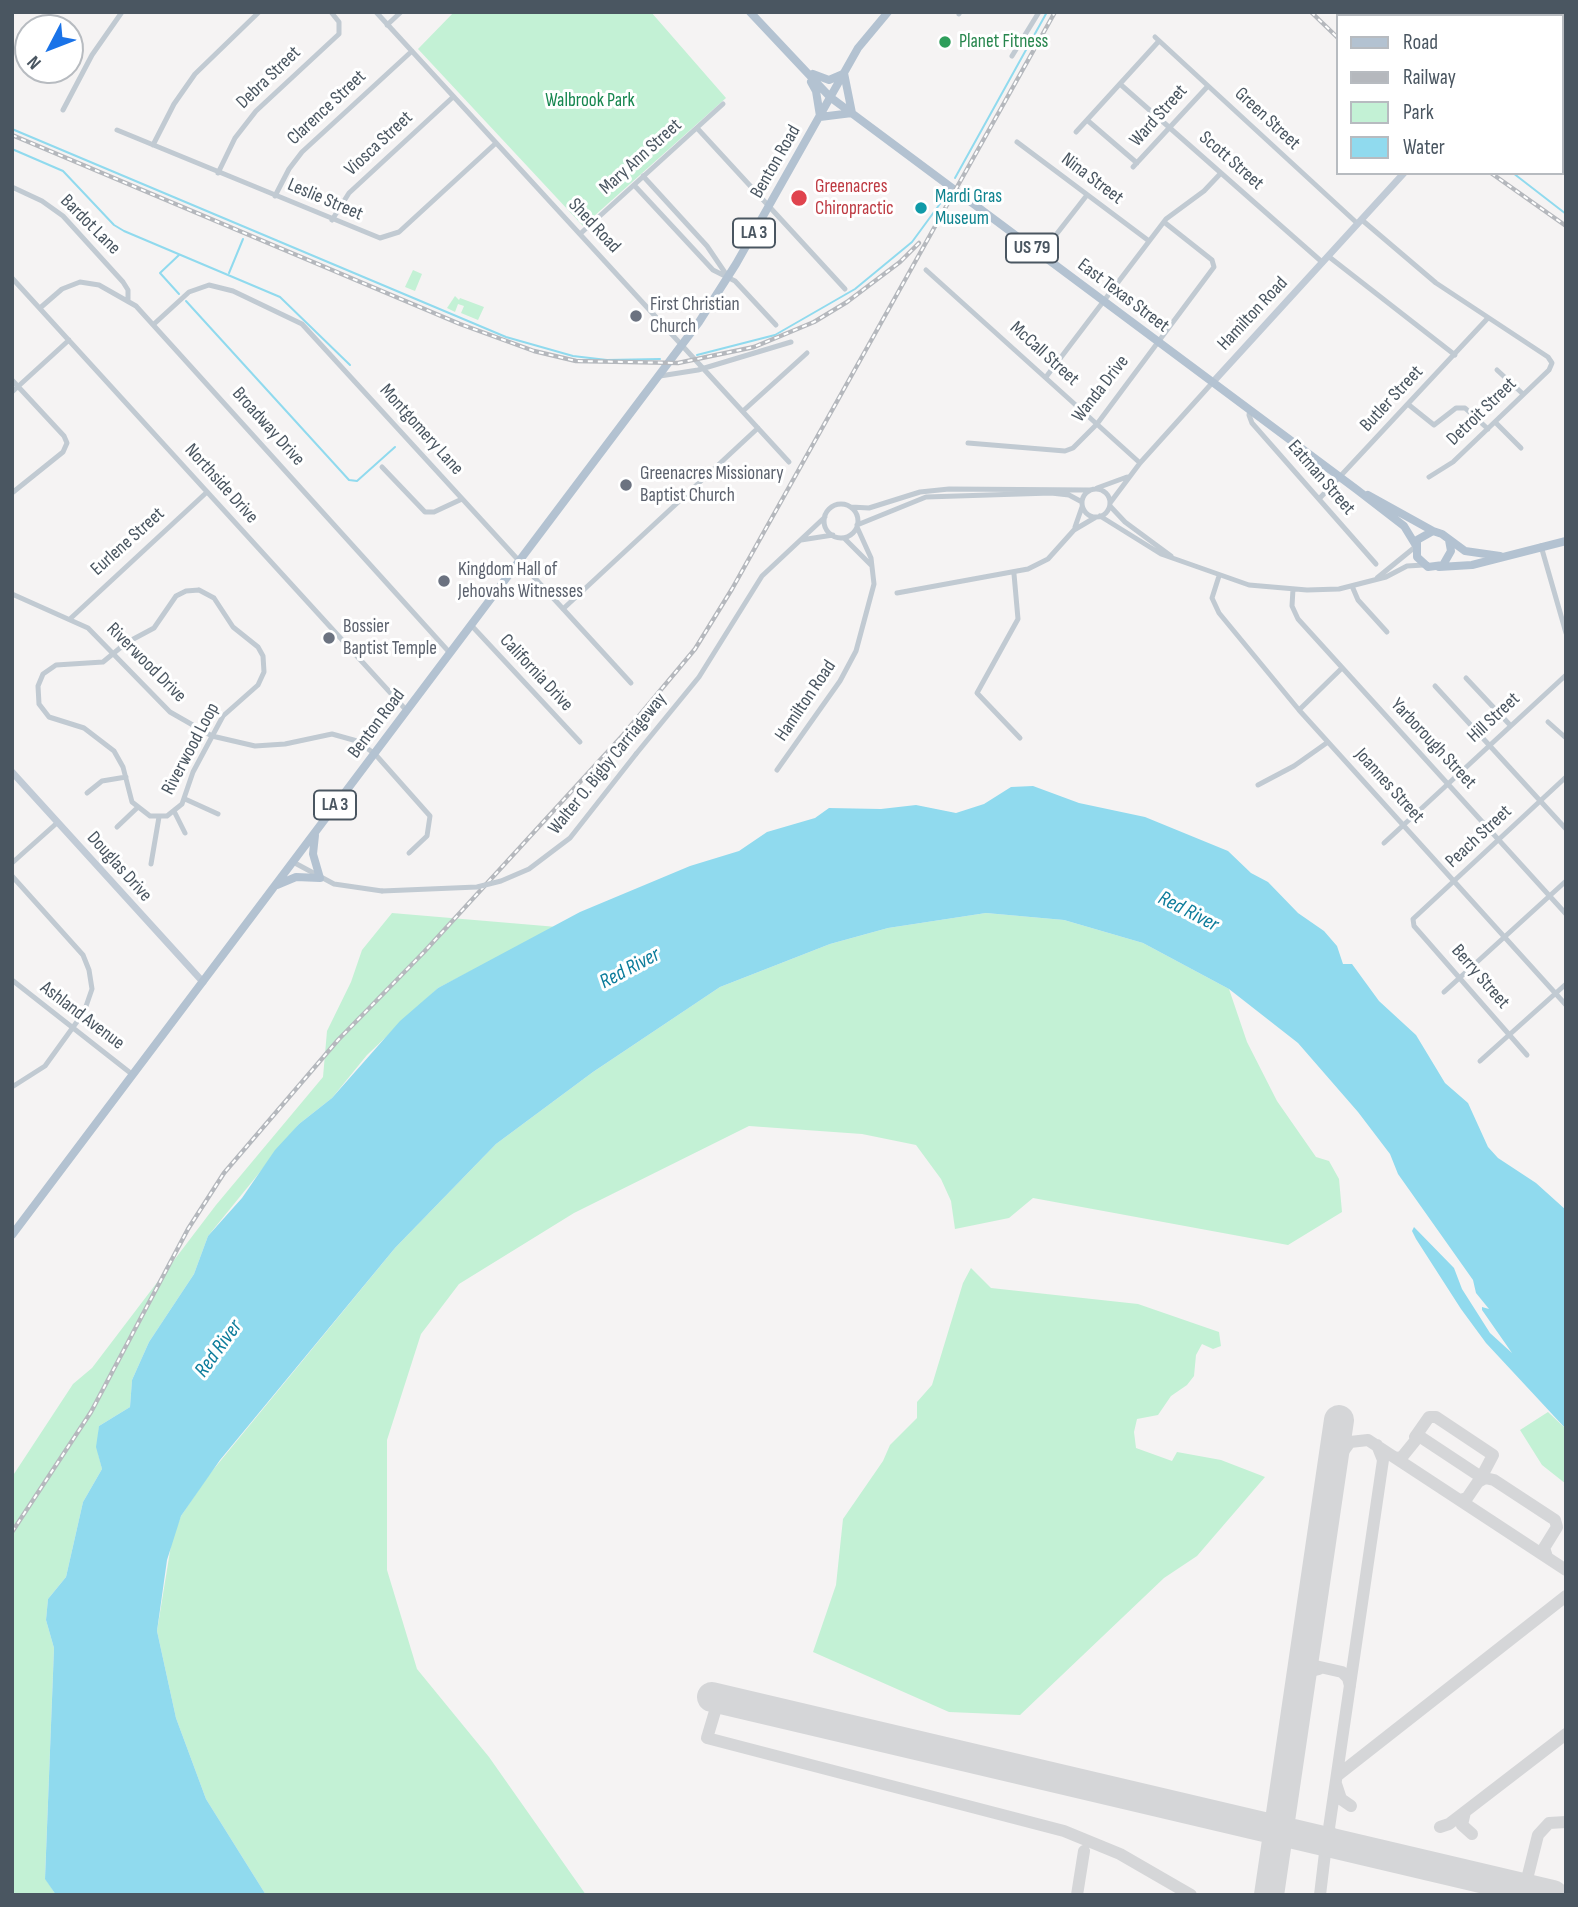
<!DOCTYPE html>
<style>
body{margin:0}
#map{position:relative;width:1578px;height:1907px;overflow:hidden;background:#f5f3f3;font-family:"Sofia Sans Condensed",sans-serif}
canvas{display:block}
.frame{position:absolute;inset:0;border:14px solid #4a5661;pointer-events:none}
.legend{position:absolute;left:1336px;top:14px;width:228px;height:161px;box-sizing:border-box;background:#fff;border:2px solid #b7bbc0;margin:0;padding:9px 12px;list-style:none;font-size:21px;color:#4a5661}
.legend li{display:flex;align-items:center;gap:14px;height:35px}
.legend b{width:35px;border:2px solid #b7bbc0}
.north{position:absolute;left:14px;top:14px;width:70px;height:70px;box-sizing:border-box;background:#fff;border:2px solid #b7bbc0;border-radius:50%;rotate:228deg;font-size:19px;font-weight:700;line-height:28px;text-align:center;color:#4a5661}
.north::after{content:'';display:block;margin:auto;width:24px;height:32px;background:#1a73e8;clip-path:polygon(50% 0,100% 100%,50% 72%,0 100%)}
</style>
<div id="map">
<canvas width="1578" height="1907"></canvas>
<div class="frame"></div>
<ul class="legend">
<li><b style="height:9px;background:#b3c2d1"></b>Road</li>
<li><b style="height:9px;background:#b5b8bd"></b>Railway</li>
<li><b style="height:19px;background:#c3f1d5"></b>Park</li>
<li><b style="height:19px;background:#90daee"></b>Water</li>
</ul>
<div class="north">N</div>
</div>
<script>
const ctx = document.querySelector('canvas').getContext('2d');
ctx.lineJoin = 'round';
function fillPath(path, color) { ctx.fillStyle = color; ctx.fill(path, 'evenodd'); }
const toPath = rows => new Path2D(rows.map(r => 'M' + r).join(''));
function stroke(path, color, width, dash) { ctx.strokeStyle = color; ctx.lineWidth = width; ctx.lineCap = dash ? 'butt' : 'round'; ctx.setLineDash(dash || []); ctx.stroke(path); }
function write(font, color, halo, rows, align = 'center') {
  ctx.font = font + ' "Sofia Sans Condensed",sans-serif'; ctx.lineWidth = 6; ctx.setLineDash([]); ctx.textBaseline = 'middle'; ctx.strokeStyle = halo; ctx.fillStyle = color; for (const [text, x, y, turn = 0] of rows) {
    ctx.save(); ctx.translate(x, y); ctx.rotate((+turn || 0) * Math.PI / 180); ctx.textAlign = isNaN(turn) ? turn : align; if (halo) ctx.strokeText(text, 0, 0); ctx.fillText(text, 0, 0); ctx.restore();
  }
}
fillPath(toPath([
 [454,12,651,12,726,98,583,226,418,49],
 [413,270,422,274,415,291,405,287],
 [455,296,459,300,460,298,484,307,478,320,461,313,464,306,458,304,455,312,447,308],
 [392,913,557,927,438,988,367,1055,332,1098,299,1124,208,1236,194,1274,149,1342,132,1380,130,1407,99,1426,98,1453,102,1469,83,1502,66,1577,48,1599,46,1620,54,1648,45,1878,56,1895,12,1895,12,1477,73,1384,92,1368,216,1205,323,1077,327,1031,351,982,362,950],
 [986,913,1064,920,1143,943,1229,989,1247,1042,1277,1101,1316,1157,1329,1161,1339,1179,1342,1212,1288,1245,1033,1198,1009,1218,955,1229,951,1201,941,1179,916,1145,862,1134,749,1126,574,1213,459,1284,421,1334,387,1440,387,1570,417,1669,489,1757,586,1895,266,1895,206,1799,176,1718,157,1631,172,1539,181,1516,208,1476,395,1248,496,1144,593,1072,720,987,830,944,888,928],
 [971,1268,991,1288,1138,1304,1219,1332,1221,1346,1213,1349,1202,1344,1196,1355,1194,1376,1187,1385,1171,1396,1158,1415,1137,1419,1134,1432,1136,1448,1172,1461,1177,1452,1221,1460,1265,1477,1197,1556,1164,1578,1020,1715,949,1712,813,1652,836,1585,843,1519,883,1461,890,1445,917,1418,917,1402,932,1385,963,1283],
 [1548,1412,1566,1429,1566,1484,1542,1465,1520,1430]
]), '#c3f1d5');
fillPath(toPath([
 [1033,786,1079,803,1145,817,1228,851,1251,873,1268,882,1298,913,1324,931,1337,946,1343,964,1352,964,1379,1001,1416,1035,1445,1083,1468,1103,1488,1147,1498,1158,1536,1183,1566,1210,1566,1429,1486,1343,1461,1309,1416,1239,1412,1231,1414,1227,1454,1268,1462,1289,1490,1333,1512,1353,1482,1310,1482,1307,1489,1309,1476,1293,1473,1280,1398,1174,1390,1154,1358,1112,1298,1043,1229,989,1143,943,1064,920,986,913,888,928,830,944,720,987,593,1072,496,1144,395,1248,220,1460,181,1516,167,1560,157,1631,176,1718,206,1799,266,1895,56,1895,45,1879,54,1648,46,1620,48,1599,66,1577,83,1502,102,1469,96,1447,99,1426,130,1407,132,1380,149,1342,194,1274,208,1236,242,1198,275,1150,299,1124,332,1098,400,1021,438,988,580,912,690,866,739,851,767,832,815,818,829,808,881,809,916,805,956,813,984,804,1011,787]
]), '#90daee');
stroke(toPath([
 [1463,12,1465,16],
 [12,129,506,337,573,356,607,360,660,359],
 [12,149,63,171,114,225,124,231,280,297,350,365],
 [1513,173,1566,214],
 [955,178,1047,12],
 [229,273,243,239],
 [179,294,160,273,179,255],
 [186,301,349,480,357,481,395,447],
 [697,355,775,335,855,289,912,242,945,197]
]), '#90daee', 2);
stroke(toPath([
 [1415,1437,1429,1417,1436,1417,1493,1455,1483,1474,1478,1475],
 [1397,1458,1402,1457,1419,1436,1478,1475,1480,1479,1467,1498,1460,1500],
 [1332,1467,1350,1442,1368,1440,1566,1570],
 [1478,1482,1485,1478,1494,1480,1555,1520,1557,1527,1544,1548,1547,1557],
 [1305,1650,1311,1665,1342,1672,1348,1678,1350,1686],
 [1300,1683,1307,1672,1319,1669],
 [719,1698,707,1738,1064,1831,1120,1854,1191,1895],
 [1338,1775,1566,1596],
 [1336,1784,1341,1799,1351,1806],
 [1465,1812,1462,1825,1472,1834],
 [1440,1827,1449,1824,1566,1734],
 [1313,1838,1321,1843,1325,1853,1320,1895],
 [1342,1845,1332,1838,1329,1828,1383,1460,1377,1445],
 [1077,1895,1084,1851],
 [1523,1895,1538,1835,1549,1823,1566,1822]
]), '#d5d6d8', 12);
stroke(toPath([
 [712,1697,1553,1895],
 [1269,1895,1339,1420]
]), '#d5d6d8', 30);
stroke(toPath([
 [376,12,789,462],
 [1420,12,1424,16],
 [959,14,960,12],
 [387,25,401,12],
 [1155,37,1358,224],
 [1012,56,1039,12],
 [1120,84,1322,262],
 [63,110,92,55,122,12],
 [1087,120,1137,163],
 [697,128,845,289],
 [117,130,380,238,399,232,496,143],
 [1076,132,1159,41],
 [1017,142,1149,241],
 [153,145,174,104,195,74,259,12],
 [1133,167,1208,86],
 [218,173,235,138,256,111,339,34,339,22,331,12],
 [643,176,707,246,728,277],
 [634,185,713,270,735,281,776,325],
 [12,187,42,201,63,216,123,282,128,290,128,300],
 [275,196,289,169,302,152,412,51],
 [332,220,349,193,453,97],
 [1362,220,1436,283,1548,357,1552,363,1549,370,1453,462,1429,477],
 [580,234,723,104],
 [1041,254,1087,195],
 [1328,256,1455,355],
 [926,270,1140,463],
 [12,278,407,711],
 [40,308,62,289,80,282,99,285,136,306,450,653],
 [154,324,189,292,209,285,233,291,302,324,631,683],
 [1497,370,1523,394],
 [660,376,698,370,791,342],
 [1046,377,1166,219,1204,191,1221,173],
 [12,380,64,436,67,443,63,452,12,493],
 [12,392,69,340],
 [1409,405,1434,425,1456,408,1465,408,1488,429],
 [1250,409,1249,415,1252,423,1376,564],
 [743,411,807,353],
 [1495,422,1521,448],
 [968,443,1065,451,1073,448,1097,424,1214,267,1212,260,1164,222],
 [382,467,425,512,434,512,462,499],
 [1097,488,1127,477],
 '1082 503a14 14 0 1 1 28 0a14 14 0 1 1-28 0Z',
 [1319,499,1487,319],
 [1110,503,1140,463,1213,382],
 '824 521a17 17 0 1 1 34 0a17 17 0 1 1-34 0Z',
 [1110,506,1125,522,1171,556],
 [851,507,869,508,920,492,949,489,1090,490],
 [1100,516,1161,554,1249,585,1307,590,1339,589,1386,577,1407,566,1424,565],
 [857,525,926,497,1051,493,1069,495,1082,502],
 [1075,527,1082,507],
 [844,538,871,565],
 [801,540,833,535],
 [1541,546,1566,633],
 [1014,574,1018,619,977,693,1020,738],
 [1219,576,1212,598,1219,613,1299,710,1566,1005],
 [1377,578,1415,547],
 [1352,586,1358,600,1387,632],
 [1293,589,1292,606,1298,619,1566,914],
 [199,590,214,598,233,627,258,647,263,656,264,672,258,685,223,716,193,772,182,804,167,816,150,816,132,802,123,767,114,751,84,728,49,717,39,704,38,686,43,674,56,665,103,662,126,643,154,628,176,596,186,591,199,590],
 [897,593,1028,569,1048,559,1074,530,1096,517],
 [12,594,88,628,170,712,212,736,255,746,285,744,332,734,357,741,375,754,430,816,427,836,409,853],
 [563,609,758,428],
 [71,618,207,492],
 [471,625,580,742],
 [1466,678,1510,725],
 [1435,686,1566,829],
 [1299,710,1342,668],
 [1548,722,1566,738],
 [636,754,699,677,762,576,825,517],
 [777,770,840,681,856,651,874,584,871,558,857,527],
 [1258,785,1294,766,1328,742],
 [87,793,102,781,126,777],
 [185,799,218,814],
 [174,811,185,833],
 [117,827,137,808],
 [1384,843,1566,675],
 [293,862,334,884,382,891],
 [12,863,58,822],
 [151,864,159,817],
 [12,876,83,955,89,970,92,989,84,1012,45,1066,12,1087],
 [12,980,133,1075],
 [1444,992,1566,881],
 [1527,1055,1414,926,1413,919,1566,777],
 [1480,1061,1566,984]
]), '#c1cad2', 5);
stroke(toPath([
 [1562,29,1566,27],
 [1213,382,1404,173],
 [12,772,203,982]
]), '#c1cbd6', 7);
stroke(toPath([
 [750,12,830,97,1356,489,1404,526,1415,544],
 [844,73,852,113],
 [813,74,829,80,843,74],
 [811,82,816,91,820,116],
 [820,117,852,113],
 [1368,495,1433,531],
 [1449,540,1451,551,1443,565,1428,567,1417,557,1417,540,1433,531,1442,534,1465,551,1500,556],
 [1439,567,1472,565,1566,541],
 [277,885,296,877,320,878,313,854,315,835],
 [12,1235,699,322,736,264,858,48,888,12]
]), '#b3c2d1', 8);
const rail = toPath([
 [1311,12,1338,38],
 [12,135,460,324,534,351,576,361,678,363,754,347,814,322,847,302,900,262,919,243],
 [1491,173,1566,226],
 [12,1532,91,1412,188,1229,224,1173,338,1040,424,952,623,735,695,649,732,589,1055,12]
]);
stroke(rail, '#b5b8bd', 4.5);
stroke(rail, '#fff', 2, [5]);
stroke(toPath([
 [382,891,477,887,501,881,529,869,570,838,636,754]
]), '#c1cad2', 5);
for (const [x, y, r, color] of [
 [945,42,7,"#2e9e5b"],
 [799,198,9,"#e0444e"],
 [921,208,7,"#0f9aa8"],
 [636,316,7,"#6b7280"],
 [626,485,7,"#6b7280"],
 [444,581,7,"#6b7280"],
 [329,638,7,"#6b7280"]
]) { const dot = new Path2D(); dot.arc(x, y, r, 0, 2 * Math.PI); ctx.fillStyle = color; ctx.fill(dot); stroke(dot, '#fff', 2.5); }
for (const [x, y, w] of [
 [754,233,42],
 [1032,248,52],
 [335,805,42]
]) { const box = new Path2D(); box.roundRect(x - w / 2, y - 14.5, w, 29, 5); ctx.fillStyle = '#fff'; ctx.fill(box); stroke(box, '#4a5661', 2); }
write('bold 18px', '#4a5661', null, [
 ["LA 3",754,233],
 ["US 79",1032,248],
 ["LA 3",335,805]
]);
write('19px', '#27864d', '#fff', [
 ["Planet Fitness",959,42]
], 'left');
write('19px', '#4a5661', '#fff', [
 ["Debra Street",269,78,-44],
 ["Clarence Street",327,108,-43],
 ["Ward Street",1159,116,-48],
 ["Green Street",1267,119,43],
 ["Viosca Street",379,144,-43],
 ["Mary Ann Street",641,157,-42],
 ["Scott Street",1231,161,41],
 ["Benton Road",776,162,-60],
 ["Nina Street",1092,179,37],
 ["Leslie Street",325,200,23],
 ["Bardot Lane",90,225,45],
 ["Shed Road",594,226,47],
 ["East Texas Street",1123,296,37],
 ["Hamilton Road",1253,314,-47],
 ["McCall Street",1044,354,42],
 ["Wanda Drive",1101,389,-52],
 ["Butler Street",1392,399,-47],
 ["Detroit Street",1482,412,-44],
 ["Broadway Drive",268,427,48],
 ["Montgomery Lane",421,430,48],
 ["Eatman Street",1321,478,49],
 ["Northside Drive",221,484,48],
 ["Eurlene Street",128,542,-42],
 ["Riverwood Drive",146,663,45],
 ["California Drive",536,673,47],
 ["Hamilton Road",806,701,-56],
 ["Hill Street",1494,718,-43],
 ["Benton Road",377,724,-53],
 ["Yarborough Street",1433,744,47],
 ["Riverwood Loop",191,749,-62],
 ["Walter O. Bigby Carriageway",608,764,-51],
 ["Joannes Street",1389,786,48],
 ["Peach Street",1479,837,-43],
 ["Douglas Drive",119,867,48],
 ["Berry Street",1480,977,49],
 ["Ashland Avenue",82,1016,37]
]);
write('19px', '#17864f', '#fff', [
 ["Walbrook Park",590,101]
]);
write('19px', '#be3a42', '#fff', [
 ["Greenacres",815,187],
 ["Chiropractic",815,209]
], 'left');
write('19px', '#0d838f', '#fff', [
 ["Mardi Gras",935,197],
 ["Museum",935,219]
], 'left');
write('19px', '#5b616d', '#fff', [
 ["First Christian",650,305],
 ["Church",650,327],
 ["Greenacres Missionary",640,474],
 ["Baptist Church",640,496],
 ["Kingdom Hall of",458,570],
 ["Jehovahs Witnesses",458,592],
 ["Bossier",343,627],
 ["Baptist Temple",343,649]
], 'left');
write('italic 21px', '#0c7c9b', '#fff', [
 ["Red River",1188,912,27],
 ["Red River",630,969,-28],
 ["Red River",219,1349,-54]
]);
</script>
